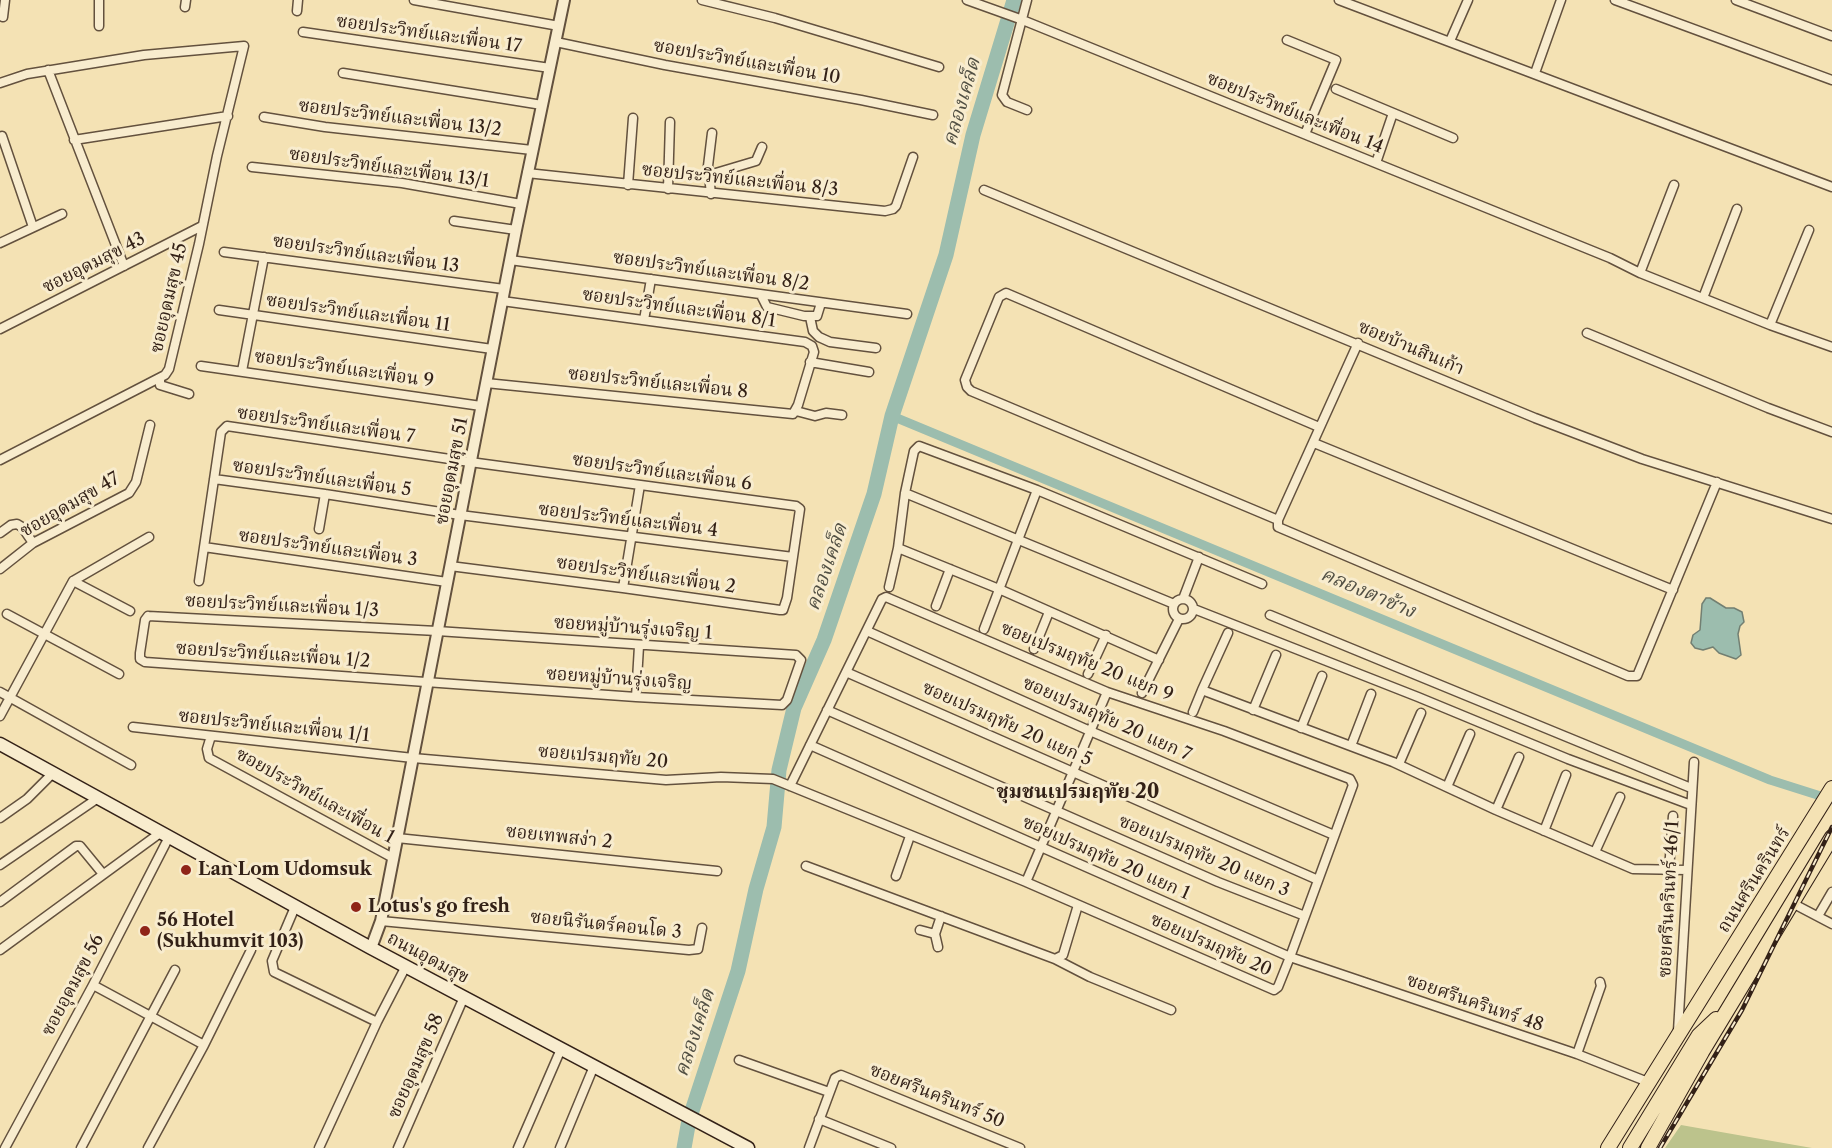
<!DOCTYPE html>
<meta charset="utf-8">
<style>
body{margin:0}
canvas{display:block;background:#f4e2b4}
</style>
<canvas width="1832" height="1148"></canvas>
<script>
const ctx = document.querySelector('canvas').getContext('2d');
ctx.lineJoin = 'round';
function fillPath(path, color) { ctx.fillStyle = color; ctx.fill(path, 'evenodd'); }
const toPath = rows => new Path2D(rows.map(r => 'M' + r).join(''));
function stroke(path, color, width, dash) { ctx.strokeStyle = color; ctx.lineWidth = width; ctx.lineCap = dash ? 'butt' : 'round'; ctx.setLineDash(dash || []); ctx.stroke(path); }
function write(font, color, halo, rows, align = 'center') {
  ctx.font = font + ' "Libre Caslon Text","Noto Serif Thai",serif'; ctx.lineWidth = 6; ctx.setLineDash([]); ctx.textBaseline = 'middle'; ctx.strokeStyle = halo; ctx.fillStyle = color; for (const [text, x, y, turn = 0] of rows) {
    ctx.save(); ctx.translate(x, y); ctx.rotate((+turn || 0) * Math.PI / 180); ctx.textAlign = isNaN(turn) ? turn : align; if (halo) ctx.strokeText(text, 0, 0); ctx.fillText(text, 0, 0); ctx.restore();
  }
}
fillPath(toPath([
 [1681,1125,1812,1148,1665,1148]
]), '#bcc38c');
const water = toPath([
 [1706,598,1710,598,1726,608,1734,608,1742,612,1744,622,1740,626,1738,634,1741,655,1736,659,1719,653,1713,647,1703,650,1695,648,1691,643,1693,635,1700,630,1702,604,1706,598]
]);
fillPath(water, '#9cbdae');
stroke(water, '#727f72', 1.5);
stroke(toPath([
 [892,416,1770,780,1830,799]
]), '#9cbdae', 9);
stroke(toPath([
 [684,1148,689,1120,738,971,756,889,774,827,779,770,794,708,824,640,874,494,892,416,946,255,973,135,1014,0]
]), '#9cbdae', 15);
const minor = toPath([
 [414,0,559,26],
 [702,0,775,18,939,67],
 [967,0,1020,19,1610,258,1640,273,1770,325,1832,347],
 [1339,0,1832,187],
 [1615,0,1832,80],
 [1736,0,1832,36],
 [185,7,186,0],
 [297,11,298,0],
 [3,17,5,0],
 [99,26,99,0],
 [303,32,550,68],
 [1287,40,1336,60,1305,134],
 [1450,41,1468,0],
 [556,42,665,65,861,100,933,115],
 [48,70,124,266],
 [343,73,542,105],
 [1535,73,1561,0],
 [0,83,27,74,144,55,244,46,217,156,199,244,169,369,165,375,0,460],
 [1336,89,1453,138],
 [1027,110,1007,102,1002,95,1027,0],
 [264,117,325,127,532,150],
 [2,136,33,227],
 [74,140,228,116],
 [1376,163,1393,113],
 [252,167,402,183,521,204],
 [527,173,885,211,893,209,896,206,913,157],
 [709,175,756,161,762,147],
 [628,185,633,118],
 [668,189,670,122],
 [984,190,1535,418,1642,459,1832,519],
 [711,194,708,166,712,133],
 [454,221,516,230],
 [0,243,62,214],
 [224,252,504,289],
 [510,260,907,314],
 [1640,273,1674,185],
 [761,295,767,307,804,316,817,316,821,303],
 [1703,298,1737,209],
 [219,310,492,349],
 [810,317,813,331,819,337,830,342,876,348],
 [644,320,651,279],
 [1770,325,1809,230],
 [0,329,202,226],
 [1587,333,1768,408,1832,432],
 [1358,343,1278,520,1278,527,1628,676,1637,676,1717,482],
 [810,362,869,372],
 [201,366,481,406],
 [242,371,264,257],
 [160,378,160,385,189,394],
 [486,383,793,414,798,405,814,352,812,346,805,342,502,301],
 [796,411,815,416,826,413,842,415],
 [1314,443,1673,590],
 [214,479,325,494,460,515,793,557],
 [905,493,1174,604],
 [1278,520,971,391,967,387,965,380,999,297,1006,293,1319,427],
 [319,529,325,494],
 [0,533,11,525,17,524,22,527,33,543],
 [204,547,447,582],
 [898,548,999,589,1159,660],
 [0,569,33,543,129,493,136,482,150,425],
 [73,581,130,611],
 [199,581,221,432,227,426,470,462,796,506,800,509,787,598,783,610,780,610,623,588,450,566],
 [889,587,898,548,905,493,914,451,919,446,1037,490,1262,584],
 [623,588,640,485],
 '1173 609a10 10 0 1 1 20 0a10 10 0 1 1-20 0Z',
 [1183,599,1199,557],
 [936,606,950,569],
 [1194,609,1418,697,1568,759,1691,805],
 [7,614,119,674],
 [1270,615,1691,788],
 [148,616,437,631,796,655,801,660,787,700,782,705,636,697,145,662,140,659,140,653,145,620,148,616],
 [984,629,1037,490],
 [867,631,1090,731,1334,835],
 [1228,633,1202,690,1393,762,1496,810,1633,869,1687,870],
 [1034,649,1049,612],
 [846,672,1318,880],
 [1088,674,1106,635],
 [0,692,131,765],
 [1142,693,1179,619],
 [636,697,639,646],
 [827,710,1218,882,1305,916],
 [1253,710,1276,655],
 [1193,712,1202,690],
 [0,716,73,581,149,537],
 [133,727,413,758,666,780,721,777,773,779,1026,882,1274,990,1278,987,1290,957,1353,785,1350,779,1224,731,1107,692,886,597,882,599,790,786],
 [1301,728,1322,676],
 [211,736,207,749,209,758,393,858],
 [810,745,1290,957,1577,1054,1648,1082],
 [1351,746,1371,694],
 [1399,764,1421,713],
 [1447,787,1470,734],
 [1496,810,1519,757],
 [0,818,27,799,53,773],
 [1544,831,1566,775],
 [397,838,717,871],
 [1595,852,1620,797],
 [0,865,98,798],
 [806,866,1055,959,1063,955,1078,905],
 [1669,870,1673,816],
 [896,876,910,836],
 [1026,882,1107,692],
 [0,902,76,846,80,846,103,874],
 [1792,903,1832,924],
 [295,907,272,961,274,972,377,1022,406,966],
 [1818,916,1832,892],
 [381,921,689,950,698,949,702,928],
 [920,930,935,934],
 [938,947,935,934,941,916],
 [0,950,160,833],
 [1055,959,1090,977,1171,1010],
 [93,985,204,1045,251,950],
 [1678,1031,1694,762],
 [1577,1054,1601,986,1600,982],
 [739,1060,829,1092],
 [819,1119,891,1148],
 [5,1148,93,985,169,837],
 [81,1148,175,970],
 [148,1148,204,1045],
 [319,1148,377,1022],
 [398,1148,464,997],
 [518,1148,561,1049],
 [560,1148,594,1066],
 [809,1148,835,1078,841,1075,1020,1148]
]);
const tertiary = toPath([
 [371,948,381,921,516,230,564,0]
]);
const secondary = toPath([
 [0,744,371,948,748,1148]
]);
const primary = toPath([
 [1608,1148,1832,788],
 [1630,1148,1699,1035,1716,1019],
 [1648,1148,1702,1052,1832,837]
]);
stroke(minor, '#63513e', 11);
stroke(tertiary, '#63513e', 14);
stroke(secondary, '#332117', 15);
stroke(primary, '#332117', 16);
stroke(minor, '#f8ecce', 8);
stroke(tertiary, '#f8ecce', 10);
stroke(secondary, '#f8ecce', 12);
stroke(primary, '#f4e2b4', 14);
const rail = toPath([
 [1660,1148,1742,1010,1832,827]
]);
stroke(rail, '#332117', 4.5);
stroke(rail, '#f8ecce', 2, [7]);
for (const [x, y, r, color] of [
 [186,870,6,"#8f2418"],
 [356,907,6,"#8f2418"],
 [145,931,6,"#8f2418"]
]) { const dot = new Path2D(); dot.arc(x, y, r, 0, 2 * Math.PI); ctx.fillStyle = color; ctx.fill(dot); stroke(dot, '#f8ecce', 2); }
write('18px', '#332117', '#f8ecce', [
 ["ซอยประวิทย์และเพื่อน 17",429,34,8],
 ["ซอยประวิทย์และเพื่อน 10",747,62,10],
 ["ซอยประวิทย์และเพื่อน 14",1295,113,22],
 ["ซอยประวิทย์และเพื่อน 13/2",400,118,7],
 ["ซอยประวิทย์และเพื่อน 13/1",389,168,8],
 ["ซอยประวิทย์และเพื่อน 8/3",740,180,6],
 ["ซอยประวิทย์และเพื่อน 13",366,254,8],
 ["ซอยอุดมสุข 43",94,263,-27],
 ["ซอยประวิทย์และเพื่อน 8/2",711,271,8],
 ["ซอยอุดมสุข 45",169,298,-77],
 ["ซอยประวิทย์และเพื่อน 8/1",679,308,8],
 ["ซอยประวิทย์และเพื่อน 11",358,313,8],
 ["ซอยบ้านสินเก้า",1411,348,23],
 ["ซอยประวิทย์และเพื่อน 9",344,369,8],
 ["ซอยประวิทย์และเพื่อน 8",658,383,6],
 ["ซอยประวิทย์และเพื่อน 7",326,425,8],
 ["ซอยอุดมสุข 51",452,471,-79],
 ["ซอยประวิทย์และเพื่อน 6",662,472,8],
 ["ซอยประวิทย์และเพื่อน 5",322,478,8],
 ["ซอยอุดมสุข 47",70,505,-30],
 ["ซอยประวิทย์และเพื่อน 4",628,520,7],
 ["ซอยประวิทย์และเพื่อน 3",328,548,8],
 ["ซอยประวิทย์และเพื่อน 2",646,575,8],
 ["ซอยประวิทย์และเพื่อน 1/3",282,606,3],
 ["ซอยหมู่บ้านรุ่งเจริญ 1",633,628,4],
 ["ซอยประวิทย์และเพื่อน 1/2",273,655,4],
 ["ซอยเปรมฤทัย 20 แยก 9",1087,662,22],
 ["ซอยหมู่บ้านรุ่งเจริญ",619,679,4],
 ["ซอยเปรมฤทัย 20 แยก 7",1107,719,24],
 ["ซอยเปรมฤทัย 20 แยก 5",1007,724,24],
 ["ซอยประวิทย์และเพื่อน 1/1",274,726,6],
 ["ซอยเปรมฤทัย 20",603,757,5],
 ["ซอยประวิทย์และเพื่อน 1",315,796,29],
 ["ซอยเทพสง่า 2",559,837,6],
 ["ซอยเปรมฤทัย 20 แยก 3",1204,856,23],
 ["ซอยเปรมฤทัย 20 แยก 1",1106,858,24],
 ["ถนนศรีนครินทร์",1754,880,-58],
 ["ซอยศรีนครินทร์ 46/1",1669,899,-87],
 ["ซอยนิรันดร์คอนโด 3",606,925,6],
 ["ซอยเปรมฤทัย 20",1211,945,24],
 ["ถนนอุดมสุข",428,958,28],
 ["ซอยอุดมสุข 56",73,985,-62],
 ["ซอยศรีนครินทร์ 48",1475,1003,19],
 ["ซอยอุดมสุข 58",416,1066,-66],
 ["ซอยศรีนครินทร์ 50",937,1096,22]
]);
write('bold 18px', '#332117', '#f8ecce', [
 ["Lan Lom Udomsuk",198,870],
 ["Lotus's go fresh",368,907],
 ["56 Hotel",157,921],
 ["(Sukhumvit 103)",157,942]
], 'left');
write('italic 20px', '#525044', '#f8ecce', [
 ["คลองเคล็ด",962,102,-74],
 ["คลองเคล็ด",827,567,-71],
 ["คลองตาช้าง",1368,593,23],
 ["คลองเคล็ด",695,1033,-72]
]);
write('bold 20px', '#332117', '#f8ecce', [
 ["ชุมชนเปรมฤทัย 20",1078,792]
]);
</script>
